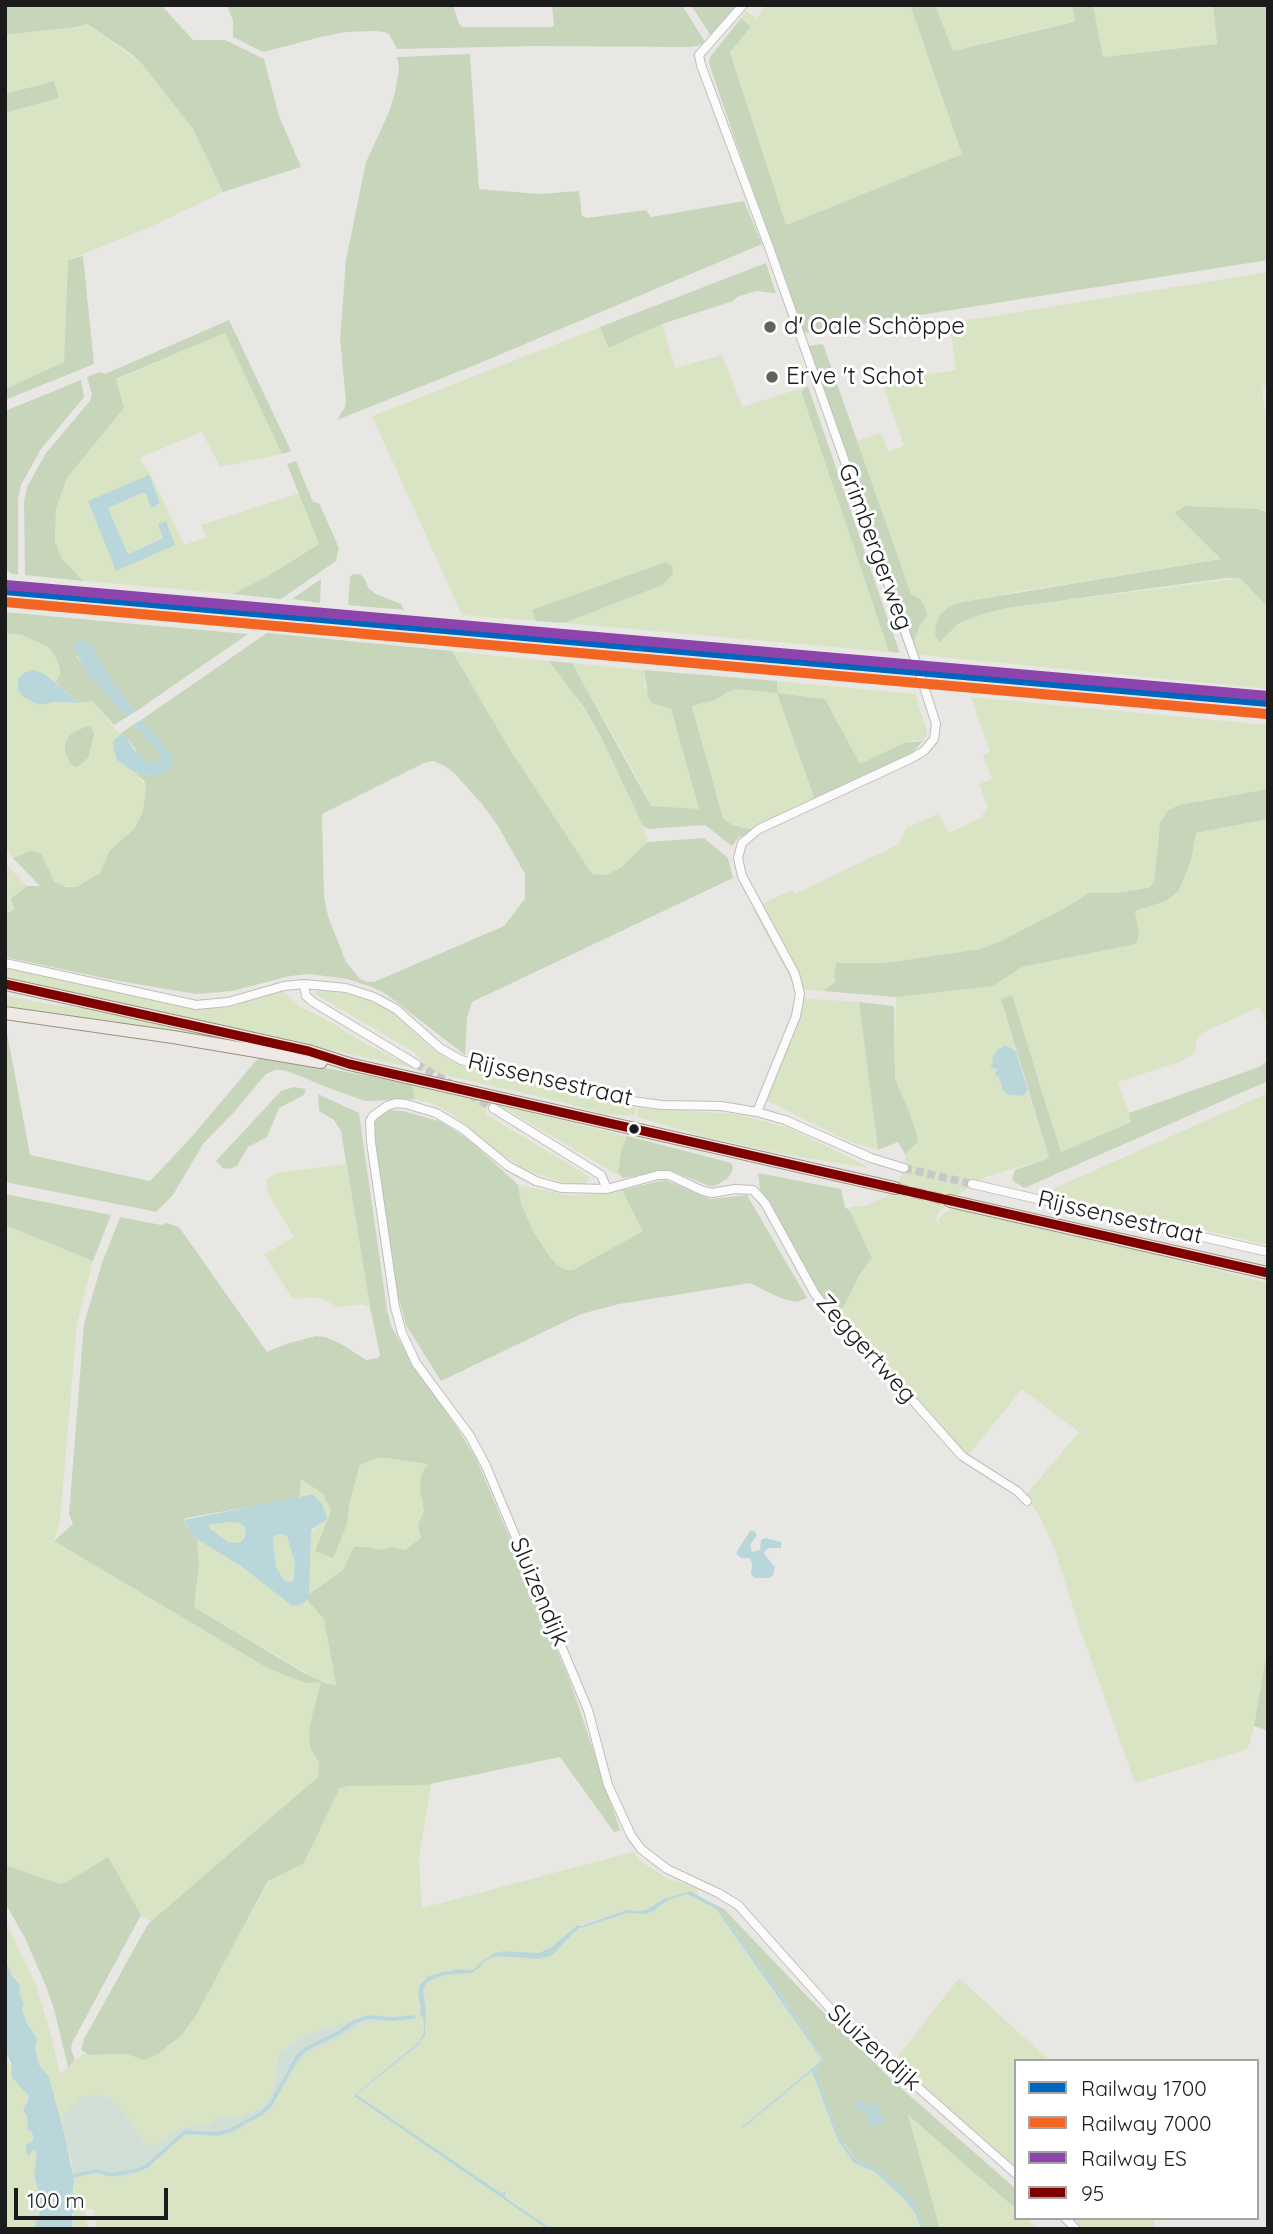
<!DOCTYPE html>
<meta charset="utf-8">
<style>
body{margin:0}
#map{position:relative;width:1273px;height:2234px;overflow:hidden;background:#e9e7e4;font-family:Quicksand,sans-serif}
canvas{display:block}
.frame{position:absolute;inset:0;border:7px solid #1b1b1b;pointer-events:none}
.legend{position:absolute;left:1014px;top:2059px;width:245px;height:161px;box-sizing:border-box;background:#fff;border:2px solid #a4a4a4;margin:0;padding:9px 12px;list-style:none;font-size:21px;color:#1b1b1b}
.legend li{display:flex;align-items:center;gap:14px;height:35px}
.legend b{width:35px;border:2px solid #a4a4a4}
.scale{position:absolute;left:14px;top:2188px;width:154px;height:32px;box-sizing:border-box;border:4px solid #1b1b1b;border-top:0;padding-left:9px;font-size:21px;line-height:24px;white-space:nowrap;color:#1b1b1b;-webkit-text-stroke:5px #fff;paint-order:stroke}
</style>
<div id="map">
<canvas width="1273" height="2234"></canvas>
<div class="frame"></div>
<ul class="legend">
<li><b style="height:9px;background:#0065bd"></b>Railway 1700</li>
<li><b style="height:9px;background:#f26522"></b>Railway 7000</li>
<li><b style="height:9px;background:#8e44ad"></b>Railway ES</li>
<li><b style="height:9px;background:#800000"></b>95</li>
</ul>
<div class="scale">100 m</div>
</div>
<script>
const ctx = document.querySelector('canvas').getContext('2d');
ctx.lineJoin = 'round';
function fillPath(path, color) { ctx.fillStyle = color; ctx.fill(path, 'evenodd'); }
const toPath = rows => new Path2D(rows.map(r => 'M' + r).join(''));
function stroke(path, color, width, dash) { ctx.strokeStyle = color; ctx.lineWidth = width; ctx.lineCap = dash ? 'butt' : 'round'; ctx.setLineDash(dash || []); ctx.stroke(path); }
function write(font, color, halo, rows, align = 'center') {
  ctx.font = font + ' Quicksand,sans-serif'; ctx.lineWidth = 6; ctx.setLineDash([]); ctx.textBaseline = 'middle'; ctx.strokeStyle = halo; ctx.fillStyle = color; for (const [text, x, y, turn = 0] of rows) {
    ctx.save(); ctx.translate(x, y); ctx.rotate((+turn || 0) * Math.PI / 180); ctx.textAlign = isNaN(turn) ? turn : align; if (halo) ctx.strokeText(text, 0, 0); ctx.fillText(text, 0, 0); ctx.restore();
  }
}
fillPath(toPath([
 [765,5,910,5,962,154,785,225,730,51,751,27,741,18,745,11,757,18],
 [935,5,1072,5,1075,21,952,51],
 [1093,5,1213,5,1217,44,1103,57],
 [87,24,142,64,193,129,223,192,159,223,68,260,64,362,5,389,5,113,59,98,54,81,5,94,5,35,76,27],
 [1268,272,1268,385,1262,386,1268,440,1268,513,1263,510,1189,506,1207,544,1222,559,1004,594,935,634,940,642,958,624,979,615,1007,608,1240,578,1268,607,1268,689,910,654,919,627,927,616,925,607,911,594,857,441,881,433,888,451,904,446,882,382,956,370,949,323],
 [662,324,675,368,722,355,742,407,808,386,802,391,802,394,889,652,564,623,663,585,532,610,536,621,462,615,372,416,600,327,608,347,611,347],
 [225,333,282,454,220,467,202,432,139,458,152,477,184,545,207,537,201,525,300,493,319,544,268,576,233,594,83,581,62,559,55,541,56,509,67,478,124,408,116,380],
 [149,475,160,503,142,493,108,508,128,554,163,537,116,571,89,501],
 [5,633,22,635,48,647,56,658,60,668,60,675,55,682,45,674,18,679,18,690,23,697,39,705,55,702,79,703,92,701,120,734,116,737,117,760,138,775,146,787,143,811,134,829,110,850,100,873,76,887,60,885,22,853,13,858,5,849],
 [452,651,549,661,570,686,602,739,643,826,648,842,620,868,606,875,592,874,509,748],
 [572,663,644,670,645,688,660,706,671,709,699,810,651,806,625,756],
 [777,681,915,694,927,732,926,737,923,741,914,740,860,764,825,699,777,693,815,800,754,830,732,825,723,818,692,705,701,704,723,696,734,689,776,693],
 [971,697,1268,725,1268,789,1179,805,1168,810,1160,823,1154,882,1148,888,1115,893,1088,893,1067,907,1001,941,980,949,885,963,836,963,834,977,836,981,823,991,796,989,752,908,792,890,795,894,899,844,906,828,939,814,949,833,980,818,988,808,979,784,992,779,983,755,990,752],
 [1268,819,1268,1025,1259,1007,1202,1033,1197,1040,1194,1054,1179,1062,1118,1082,1132,1122,1061,1152,1033,1061,1001,999,1016,1051,1004,1045,997,1050,993,1065,999,1076,1003,1091,1009,1095,1022,1096,1028,1091,1049,1158,985,1177,954,1197,939,1212,936,1219,939,1226,939,1219,945,1212,960,1205,1268,1283,1268,1646,1254,1726,1248,1749,1135,1783,1080,1629,1053,1545,1038,1513,1025,1496,1079,1432,1022,1389,966,1458,902,1385,838,1317,859,1276,872,1258,849,1209,851,1207,868,1205,888,1196,899,1181,905,1164,905,1154,917,1143,910,1114,895,1079,896,997,1011,974,1022,967,1135,944,1138,940,1135,911,1166,901,1178,892,1196,833],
 [5,863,27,886,10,898,15,909,5,915],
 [5,967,159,1002,202,1008,229,1007,283,991,302,1008,331,1022,347,1033,395,1059,417,1065,424,1063,414,1052,315,994,318,990,344,993,371,1001,392,1012,429,1047,447,1059,467,1068,570,1094,636,1108,635,1116,604,1114,562,1102,401,1065,150,1012,5,977],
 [5,995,46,1004,130,1014,326,1059,163,1032,136,1025,5,1009],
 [797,998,859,1002,878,1150,850,1142,766,1100],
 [412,1084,627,1136,621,1151,618,1172,623,1178,508,1110,485,1107,487,1115,590,1177,586,1184,568,1184,526,1170,495,1150,454,1115,431,1103,415,1099],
 [1268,1093,1268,1245,1053,1195,1052,1190,1057,1187],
 [638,1108,736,1114,789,1128,865,1165,867,1168,778,1153,702,1136,637,1117],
 [346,1164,370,1307,361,1304,338,1307,322,1299,312,1297,293,1299,264,1255,294,1237,267,1192,267,1179,280,1172],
 [518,1185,574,1196,622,1190,644,1231,573,1271,567,1270,557,1265,550,1257,533,1231,521,1203],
 [5,1225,93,1261,77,1323,60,1522,54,1541,269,1669,320,1681,194,1607,199,1565,197,1539,242,1567,291,1605,307,1600,324,1618,336,1685,322,1681,310,1747,319,1763,318,1777,151,1922,141,1915,131,1898,67,1882,60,1884,5,1865],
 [380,1456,428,1464,422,1503,424,1511,421,1517,421,1538,405,1550,392,1547,381,1550,369,1547,354,1547,343,1570,309,1594,311,1533,318,1525,317,1497,313,1494,300,1496,301,1479,323,1494,331,1511,315,1551,347,1524,350,1500,360,1465],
 [229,1522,239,1523,246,1528,243,1538,239,1543,228,1542,210,1530,209,1525],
 [280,1534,287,1536,295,1564,293,1581,289,1582,284,1580,276,1567,273,1542,274,1536],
 [431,1784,419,1858,422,1908,633,1852,643,1863,669,1879,699,1887,697,1895,690,1891,664,1899,653,1908,646,1912,626,1910,575,1927,553,1950,539,1955,496,1954,474,1969,469,1970,455,1969,427,1979,421,1984,424,2033,420,2041,354,2096,547,2229,97,2229,94,2210,85,2208,88,2229,73,2229,74,2182,65,2136,49,2077,39,2065,35,2047,38,2040,27,2022,22,2009,24,2004,19,1992,20,1984,11,1975,9,1967,5,1963,5,1920,36,1985,52,2038,60,2074,84,2053,89,2055,126,2054,144,2060,170,2046,188,2028,269,1881,274,1877,339,1789,348,1786],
 [364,2016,409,2017,395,2021,363,2023,344,2036,308,2052,296,2066,276,2101,218,2136,189,2135,179,2139,148,2168,111,2177,96,2172,77,2177,69,2160,64,2114,130,2121,143,2141,152,2146,174,2132,188,2126,207,2126,218,2116,238,2118,262,2108,273,2090,278,2054,304,2035],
 [687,1894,716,1909,821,2058,821,2061,742,2127,812,2071,838,2141,854,2163,875,2172,905,2200,915,2213,921,2229,552,2229,505,2196,506,2191,502,2195,357,2096,418,2045,425,2036,426,2009,423,1990,427,1982,443,1975,471,1972,479,1968,485,1961,496,1956,538,1959,560,1948,577,1930,627,1913,645,1914,654,1911,665,1901],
 [959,1978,1050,2061,1016,2061,1016,2168,895,2060],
 [5,2050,15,2082,28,2095,24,2115,27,2117,28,2130,34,2137,34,2139,29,2142,31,2155,34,2149,37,2153,34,2176,39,2194,37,2199,40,2211,34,2229,5,2229],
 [907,2114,1016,2209,1016,2218,1026,2218,1038,2229,940,2229],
 [1073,2218,1156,2218,1152,2229,1085,2229]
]), '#d9e4c5');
fillPath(toPath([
 [5,5,161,5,193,40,225,40,264,59,279,116,301,167,223,192,193,129,142,64,130,53,87,24,76,27,5,35],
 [227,5,453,5,459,24,463,27,552,27,554,25,552,5,682,5,705,42,698,46,689,47,536,46,397,49,389,34,385,32,375,31,345,32,321,37,263,52,233,37,233,21],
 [691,5,736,5,726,20,711,36],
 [910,5,935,5,953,51,1073,22,1075,21,1072,5,1093,5,1103,57,1217,44,1213,5,1268,5,1268,260,806,333,801,329,720,96,709,63,710,57,741,18,751,27,730,52,786,225,962,154],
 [470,54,479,189,539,194,579,191,582,216,587,218,646,210,651,217,744,201,762,244,480,363,337,420,345,407,346,401,340,339,346,260,366,162,389,112,395,93,399,68,397,57],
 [54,81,59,98,5,113,5,94],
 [83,256,94,364,5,400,5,389,64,362,68,260],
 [766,263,776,293,756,291,737,297,733,301,662,324,611,347,608,347,600,327],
 [229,320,291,451,282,454,225,333,116,379,124,408,67,478,56,509,55,541,62,559,83,581,25,575,24,501,27,487,46,453,90,401,92,394,87,377,100,372,105,374],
 [823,344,911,594,920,599,925,607,927,616,919,627,913,645,807,346],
 [81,380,84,397,41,449,21,485,18,500,18,575,12,574,5,569,5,411],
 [808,386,888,620,900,653,889,652,802,394,802,391],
 [296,461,313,502,319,503,339,548,336,561,281,599,233,594,268,576,319,544,287,464],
 [1185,506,1258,509,1268,513,1268,607,1240,578,1226,578,1007,608,979,615,958,624,939,643,935,634,936,625,940,615,950,606,963,602,1221,559,1175,513],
 [666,562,672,566,673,573,663,585,564,623,536,621,532,610],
 [354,574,360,574,364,578,369,589,376,594,401,604,404,610,348,605,350,576],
 [321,579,320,603,292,599],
 [5,612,113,622,248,634,135,712,113,683,91,645,75,645,77,657,89,675,127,717,114,725,92,701,79,703,55,682,60,675,60,668,56,658,48,647,22,635,5,633],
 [267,633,452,651,509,748,592,874,606,875,620,868,648,842,704,838,728,858,733,878,472,1002,467,1018,465,1055,386,994,372,987,347,979,310,974,290,976,232,991,196,994,113,980,5,957,5,915,15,909,10,899,27,886,40,886,13,858,29,851,35,851,41,854,54,881,67,887,76,887,100,873,110,850,134,829,143,811,146,787,144,781,134,772,150,776,160,774,169,769,154,737,141,720],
 [433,761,445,766,454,773,482,804,498,826,525,874,525,899,504,926,374,982,368,982,360,979,346,962,328,916,324,897,322,814,424,763],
 [549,661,572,663,651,806,699,809,671,709,652,703,648,697,644,670,777,681,777,693,825,699,860,764,904,743,923,741,913,752,815,800,777,693,734,689,715,700,692,706,723,818,732,825,754,830,738,838,732,846,705,825,648,829,643,826,602,739,583,706],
 [134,724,159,753,161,757,160,761,153,763,140,756,126,736,120,734],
 [88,726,92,728,94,735,88,758,77,767,71,765,65,752,65,745,69,736,76,731],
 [1268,789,1268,819,1196,833,1191,861,1178,892,1166,901,1135,911,1139,935,1136,944,1022,967,993,986,896,997,823,991,836,981,834,977,836,963,885,963,980,949,1001,941,1067,907,1088,893,1115,893,1148,888,1154,882,1160,823,1168,810,1179,805],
 [1012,995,1061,1152,1131,1122,1129,1113,1259,1067,1268,1061,1268,1081,1024,1188,1012,1180,1015,1170,1049,1158,1001,999],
 [859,1002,894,1006,895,1079,910,1114,918,1139,917,1143,905,1154,898,1142,878,1150],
 [5,1022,30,1155,150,1181,188,1141,260,1056,412,1084,415,1099,365,1101,318,1084,303,1077,283,1070,275,1070,266,1074,234,1112,203,1144,173,1195,156,1212,142,1209,5,1182],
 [294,1087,306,1089,304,1095,279,1108,267,1137,248,1147,237,1166,230,1169,223,1168,216,1161,281,1091],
 [318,1094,359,1113,387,1310,391,1326,407,1354,461,1434,476,1458,571,1684,620,1830,614,1832,560,1757,425,1785,348,1786,339,1789,304,1863,268,1881,195,2017,181,2036,158,2054,144,2060,126,2054,89,2055,81,2050,84,2039,148,1924,318,1777,319,1763,310,1747,309,1728,321,1682,306,1683,269,1669,54,1541,73,1524,69,1514,84,1324,102,1263,120,1217,161,1225,166,1223,179,1227,267,1352,286,1344,316,1336,326,1337,343,1345,366,1360,378,1358,380,1355,370,1307,341,1131,334,1120,319,1111],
 [380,1457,428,1464,421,1475,420,1490,424,1511,418,1525,421,1538,405,1550,392,1547,381,1550,369,1547,354,1547,343,1570,309,1594,307,1600,324,1619,336,1685,325,1683,304,1673,194,1607,199,1565,197,1539,187,1527,184,1520,186,1518,294,1499,300,1496,301,1479,323,1494,331,1511,315,1551,333,1558,347,1524,350,1500,360,1465],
 [386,1110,403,1111,442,1122,473,1143,518,1185,521,1203,533,1231,550,1257,557,1265,567,1270,573,1270,643,1231,622,1190,665,1180,710,1199,747,1195,807,1298,796,1302,780,1298,750,1283,619,1304,581,1314,441,1381,406,1325,395,1284,372,1133,375,1119],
 [627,1136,728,1162,732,1164,733,1170,728,1178,715,1186,709,1186,670,1170,623,1178,618,1172,621,1151],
 [758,1173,841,1189,845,1208,849,1209,872,1258,859,1276,838,1317,813,1286,760,1189],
 [5,1194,111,1215,93,1261,5,1225],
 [1268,1646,1268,1731,1254,1726],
 [108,1857,141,1915,72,2043,71,2049,75,2060,68,2067,54,2009,46,1986,24,1936,5,1903,5,1865,60,1884,67,1882],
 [706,1900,724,1909,805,1994,892,2080,1016,2189,1016,2209,908,2115,940,2229,925,2229,913,2201,879,2170,856,2160,838,2135,815,2069,824,2060,789,2006,717,1906]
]), '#c7d6bb');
fillPath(toPath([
 [364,2016,414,2017,395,2021,363,2023,344,2036,308,2052,296,2066,276,2101,264,2114,231,2134,218,2136,189,2135,179,2139,148,2168,129,2176,111,2177,96,2172,75,2176,66,2141,64,2114,81,2097,101,2094,112,2100,130,2121,143,2141,152,2146,174,2132,188,2126,207,2126,218,2116,238,2117,262,2108,273,2090,278,2054,304,2035]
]), '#d2dfd6');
fillPath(toPath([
 [149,475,160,503,151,508,146,494,142,493,108,508,128,554,163,538,158,524,166,521,175,545,116,571,88,501],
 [80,641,91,645,113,683,135,712,127,717,87,674,74,649,75,645],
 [34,670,45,674,79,703,55,702,39,705,23,697,18,690,18,679,24,673],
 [141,720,171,754,173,761,169,769,160,774,150,776,134,772,117,760,114,751,113,742,120,734,126,736,134,750,145,759,153,763,161,760,159,753,134,724],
 [1005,1045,1016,1051,1028,1091,1022,1096,1009,1095,1003,1091,999,1077,995,1075,997,1070,990,1066,993,1064,992,1058,997,1050],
 [313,1494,322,1504,327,1517,326,1520,312,1529,311,1533,309,1597,305,1602,297,1606,291,1605,242,1567,200,1541,192,1535,184,1520],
 [229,1522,239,1523,246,1528,244,1538,239,1543,228,1542,210,1529,209,1525],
 [280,1534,287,1536,295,1564,293,1581,290,1582,284,1580,276,1567,273,1541,274,1536],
 [750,1531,754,1531,757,1535,750,1545,752,1552,760,1550,761,1540,765,1538,781,1542,781,1548,769,1548,765,1551,764,1554,775,1567,773,1575,769,1578,754,1578,751,1573,752,1564,750,1558,741,1558,736,1553],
 [690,1891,717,1906,789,2006,824,2060,815,2069,838,2134,845,2146,856,2160,879,2170,913,2201,925,2229,921,2229,915,2213,905,2200,875,2172,854,2163,838,2141,812,2071,743,2128,742,2127,821,2061,821,2058,716,1909,687,1894,665,1901,654,1911,645,1914,627,1913,578,1929,551,1956,538,1959,496,1956,485,1961,479,1968,471,1973,443,1975,427,1982,423,1990,426,2009,425,2036,418,2045,357,2095,502,2194,506,2190,505,2197,552,2229,544,2227,354,2096,420,2041,424,2032,421,1984,427,1979,455,1969,469,1970,474,1969,486,1958,496,1954,539,1955,553,1950,575,1928,626,1910,646,1912,653,1908,664,1899],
 [5,1963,9,1967,11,1975,20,1984,19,1992,24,2004,22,2010,27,2023,38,2040,35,2047,39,2065,49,2077,65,2136,74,2182,73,2191,76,2207,72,2214,73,2229,34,2229,40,2211,37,2199,39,2194,34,2176,37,2153,34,2150,28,2156,26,2151,26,2145,34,2139,32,2133,28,2130,27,2117,23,2110,28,2100,28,2095,12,2078,11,2063,5,2050],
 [863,2101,868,2105,879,2104,878,2113,885,2116,887,2118,879,2124,870,2127,866,2115,867,2110,856,2109,857,2103]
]), '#b9d7da');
stroke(toPath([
 [642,1912,646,1912,666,1900],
 [494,1955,503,1953,539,1955,553,1948,578,1927],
 [422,2015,423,2010,420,1996,421,1986,429,1978,446,1973],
 [73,2176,96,2171,111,2175,138,2170,147,2166,185,2132,215,2134,229,2131,262,2113,271,2104,297,2057,307,2048,338,2033,354,2022,368,2017,392,2019,414,2017]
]), '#b9d7da', 3.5);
stroke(toPath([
 [416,1064,450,1083],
 [470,1095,493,1108],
 [904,1168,972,1184]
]), '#cac8c6', 8, [8, 4]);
stroke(toPath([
 [895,1188,950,1201]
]), '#cac8c6', 12, [12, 6]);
const minor = toPath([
 [743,5,699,55,701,65,769,247,919,671,936,724,934,739,924,751,912,758,759,829,742,843,738,858,742,876,795,974,800,994,796,1016,757,1112],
 [5,963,196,1005,228,1002,284,986,304,984,346,988,374,997,396,1009,440,1048,461,1060,617,1099,662,1105,721,1106,757,1112,785,1120,871,1158,904,1168],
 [304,984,306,996,313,1002,416,1064],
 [493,1108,601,1175,607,1189],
 [972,1184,1268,1252],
 [1016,2174,836,2015,738,1905,718,1893,667,1869,641,1849,631,1835,608,1785,588,1710,486,1466,470,1436,416,1363,402,1333,395,1307,371,1142,370,1121,373,1116,387,1106,396,1103,406,1104,436,1113,463,1129,508,1166,536,1181,561,1188,607,1189,658,1175,669,1175,703,1191,712,1193,735,1189,753,1190,765,1203,815,1294,839,1325,915,1403,962,1456,1017,1491,1027,1501],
 [1065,2218,1076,2229]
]);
const primary = toPath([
 [5,984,219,1031,308,1051,349,1064,895,1188],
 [5,1013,173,1037,321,1062],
 [950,1201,1268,1273]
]);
stroke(minor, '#bfbebc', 10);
stroke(primary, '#9d9183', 14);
stroke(minor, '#fcfbfb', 8);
stroke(primary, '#eee9e4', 12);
stroke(toPath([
 [5,984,308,1051,349,1064,1268,1273]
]), '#800000', 9);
stroke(toPath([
 [5,590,1268,702]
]), '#0065bd', 10);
stroke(toPath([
 [5,602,1267,714]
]), '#f26522', 10);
stroke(toPath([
 [6,585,1268,696]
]), '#8e44ad', 10);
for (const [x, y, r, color] of [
 [770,327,7,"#636261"],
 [772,377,7,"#636261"],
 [634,1129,6,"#1b1b1b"]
]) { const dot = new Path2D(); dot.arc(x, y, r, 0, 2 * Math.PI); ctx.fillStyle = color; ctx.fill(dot); stroke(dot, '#fff', 2.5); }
write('24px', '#1b1b1b', '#fff', [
 ["d' Oale Schöppe",784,327],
 ["Erve 't Schot",786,377]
], 'left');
write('24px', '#1b1b1b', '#fff', [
 ["Grimbergerweg",875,547,70],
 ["Rijssensestraat",550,1080,13],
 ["Rijssensestraat",1120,1218,13],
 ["Zeggertweg",866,1349,48],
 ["Sluizendijk",539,1592,67],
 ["Sluizendijk",874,2048,42]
]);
</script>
